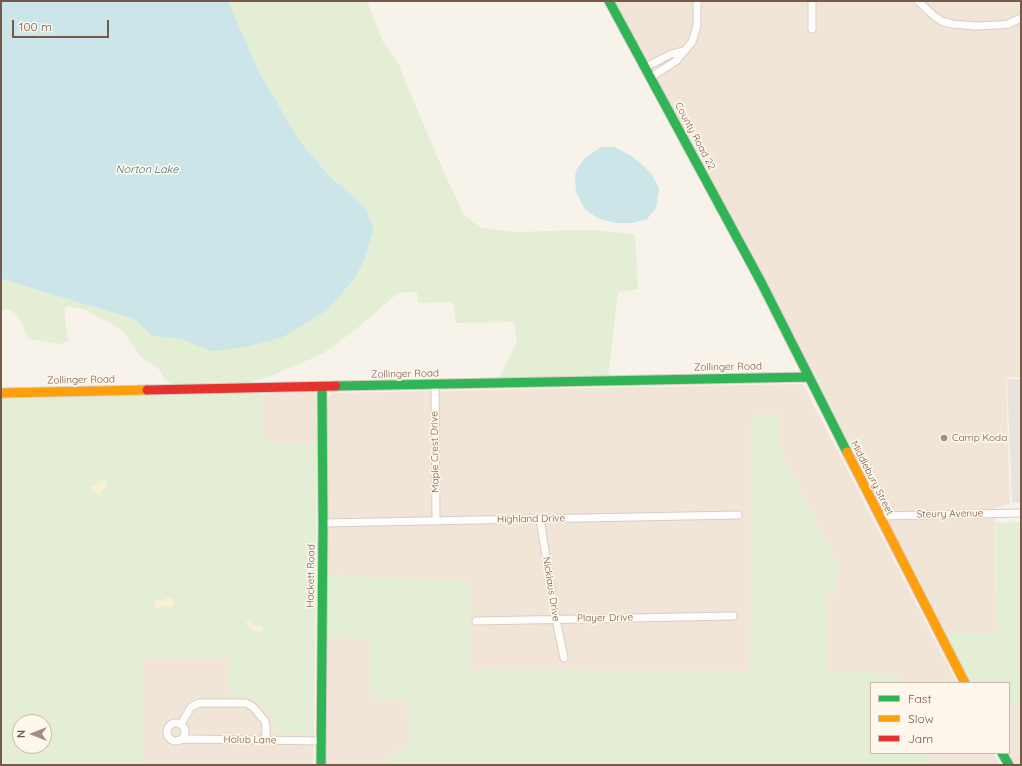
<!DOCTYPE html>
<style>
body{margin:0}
#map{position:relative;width:1022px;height:766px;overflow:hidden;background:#f7f2ea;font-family:Quicksand,sans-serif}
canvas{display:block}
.frame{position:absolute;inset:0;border:2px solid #765949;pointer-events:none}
.legend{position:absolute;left:870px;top:682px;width:140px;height:72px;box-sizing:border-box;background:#fff7eb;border:1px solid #c8b8aa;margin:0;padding:5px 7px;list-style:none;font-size:12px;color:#765949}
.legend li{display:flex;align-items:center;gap:8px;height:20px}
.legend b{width:20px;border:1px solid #c8b8aa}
.north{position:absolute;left:12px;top:714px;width:40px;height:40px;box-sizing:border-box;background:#fff7eb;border:1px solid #c8b8aa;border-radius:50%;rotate:270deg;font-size:11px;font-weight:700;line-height:16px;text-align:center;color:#765949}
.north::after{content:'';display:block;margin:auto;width:14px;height:18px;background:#a38f81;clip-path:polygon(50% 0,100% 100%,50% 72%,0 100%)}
.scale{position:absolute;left:12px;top:20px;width:97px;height:18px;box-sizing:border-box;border:2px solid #765949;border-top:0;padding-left:5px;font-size:12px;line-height:14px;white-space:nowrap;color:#765949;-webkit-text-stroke:3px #fff7eb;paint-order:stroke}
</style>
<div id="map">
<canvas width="1022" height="766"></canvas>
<div class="frame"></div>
<ul class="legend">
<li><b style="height:5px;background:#30b455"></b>Fast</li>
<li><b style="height:5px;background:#ff9f0a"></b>Slow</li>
<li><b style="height:5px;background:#e5322d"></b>Jam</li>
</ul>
<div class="north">N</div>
<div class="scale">100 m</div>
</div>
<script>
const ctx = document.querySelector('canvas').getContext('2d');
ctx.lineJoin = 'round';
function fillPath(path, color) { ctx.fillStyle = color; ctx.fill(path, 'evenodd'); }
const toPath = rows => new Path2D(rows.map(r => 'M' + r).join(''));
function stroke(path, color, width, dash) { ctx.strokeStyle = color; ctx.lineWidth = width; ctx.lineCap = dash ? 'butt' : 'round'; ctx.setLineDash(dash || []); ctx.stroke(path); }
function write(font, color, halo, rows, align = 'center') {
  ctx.font = font + ' Quicksand,sans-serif'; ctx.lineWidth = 3.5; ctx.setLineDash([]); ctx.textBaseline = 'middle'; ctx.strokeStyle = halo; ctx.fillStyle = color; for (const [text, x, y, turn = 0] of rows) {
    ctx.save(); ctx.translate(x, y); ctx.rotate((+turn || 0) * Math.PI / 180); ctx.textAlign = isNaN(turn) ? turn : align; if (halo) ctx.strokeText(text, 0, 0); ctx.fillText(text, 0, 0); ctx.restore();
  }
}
fillPath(toPath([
 [612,1,1021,1,1021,377,1006,378,1010,504,995,508,997,633,940,634],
 [803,384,957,683,900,683,897,673,826,672,825,594,839,572,832,552,778,446,777,414,752,416,750,671,471,670,469,582,327,575,327,402,329,397,333,393],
 [264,391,313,391,316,394,317,444,264,444],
 [326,637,369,639,371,698,407,699,409,745,388,759,388,765,326,765],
 [144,657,230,657,231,695,249,697,262,702,272,717,275,733,314,734,313,765,144,765],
 [1009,706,1021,706,1021,765,1009,765,1002,753,1009,753],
 [928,753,993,753,1000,765,928,765]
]), '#f0e5d7');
fillPath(toPath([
 [1007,379,1021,379,1021,503,1012,503]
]), '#eae2db');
fillPath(toPath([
 [228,1,367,1,383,42,398,63,437,157,464,215,481,228,515,232,588,230,635,234,638,289,618,293,608,377,498,379,517,342,514,322,456,323,453,302,418,303,417,292,398,293,355,330,322,354,268,377,246,383,177,386,165,380,159,369,142,358,122,330,84,309,68,306,64,309,68,341,60,344,28,339,20,319,10,309,1,310,1,279,134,319,152,336,181,339,212,351,364,261,374,228,364,206,329,176,299,140,260,74],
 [264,391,264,444,317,444,314,734,275,733,272,717,262,702,249,697,230,695,230,657,144,657,144,765,1,765,1,393],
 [20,722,44,722,44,746,20,746],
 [778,414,778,446,832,552,839,572,837,584,833,594,825,594,826,672,897,673,900,683,871,683,871,753,928,753,928,765,388,765,388,759,409,745,407,699,371,698,369,639,326,637,327,575,470,582,471,670,750,671,752,415],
 [1021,522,1021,706,1009,706,1009,683,965,683,940,634,997,633,996,523]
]), '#e3eed4');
fillPath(toPath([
 [102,481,106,481,107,484,106,487,102,490,101,493,99,495,95,492,91,491,90,486,97,485,99,482],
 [167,598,170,598,174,600,174,605,171,607,167,606,159,608,155,607,154,604,156,600,163,600],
 [248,620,251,621,255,625,262,627,263,630,258,633,249,628,246,622]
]), '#faf0d2');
fillPath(toPath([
 [1,1,228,1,260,74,299,140,329,176,364,206,374,228,364,261,353,280,327,310,283,337,246,347,211,351,181,339,152,336,134,319,1,279],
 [601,147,614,147,632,156,651,173,659,189,656,208,647,219,632,223,615,223,597,218,584,208,576,192,575,176,577,169,585,158]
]), '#cbe5e8');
const street = toPath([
 [812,1,812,29],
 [918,1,933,15,941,21,952,24,976,26,998,25,1008,24,1021,18],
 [646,67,671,54,684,51],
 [651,77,676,61,692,42,697,26,697,1],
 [435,385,436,520],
 [879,516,1021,513],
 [540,519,556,619,564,658],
 [323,523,738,515],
 [476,621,733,616],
 '167 732a9 9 0 1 1 18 0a9 9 0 1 1-18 0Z',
 [181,724,191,707,199,703,246,703,253,707,265,721,266,727,266,740],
 [179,740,189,739,321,741]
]);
const fast = toPath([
 [609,1,761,282,847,452],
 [336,386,809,377],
 [1002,753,1009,765],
 [321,765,323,523,322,387]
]);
const slow = toPath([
 [1,393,147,390],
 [847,452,965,683]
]);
const jam = toPath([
 [147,390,336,386]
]);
stroke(street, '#d6cec6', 9);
stroke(fast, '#d6cec6', 11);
stroke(slow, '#d6cec6', 11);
stroke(jam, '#d6cec6', 11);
stroke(street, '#fefdfc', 7);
stroke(fast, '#30b455', 9);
stroke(slow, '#ff9f0a', 9);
stroke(jam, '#e5322d', 9);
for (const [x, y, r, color] of [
 [944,438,4,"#a38f81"]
]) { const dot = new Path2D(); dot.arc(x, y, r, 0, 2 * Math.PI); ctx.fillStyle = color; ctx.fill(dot); stroke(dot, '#fff7eb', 1.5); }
write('10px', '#765949', '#fff7eb', [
 ["County Road 22",695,136,62],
 ["Zollinger Road",728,367,-1],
 ["Zollinger Road",405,374,-1],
 ["Zollinger Road",81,380,-1],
 ["Maple Crest Drive",435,452,-91],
 ["Middlebury Street",872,478,63],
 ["Steury Avenue",950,514,-1],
 ["Highland Drive",531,519,-1],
 ["Hackett Road",311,576,-89],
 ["Nicklaus Drive",551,589,81],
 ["Player Drive",605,618,-1],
 ["Holub Lane",250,740,1]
]);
write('10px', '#765949', '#fff7eb', [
 ["Camp Koda",952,438]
], 'left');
write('italic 11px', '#3f7883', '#fff7eb', [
 ["Norton Lake",147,170]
]);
</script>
